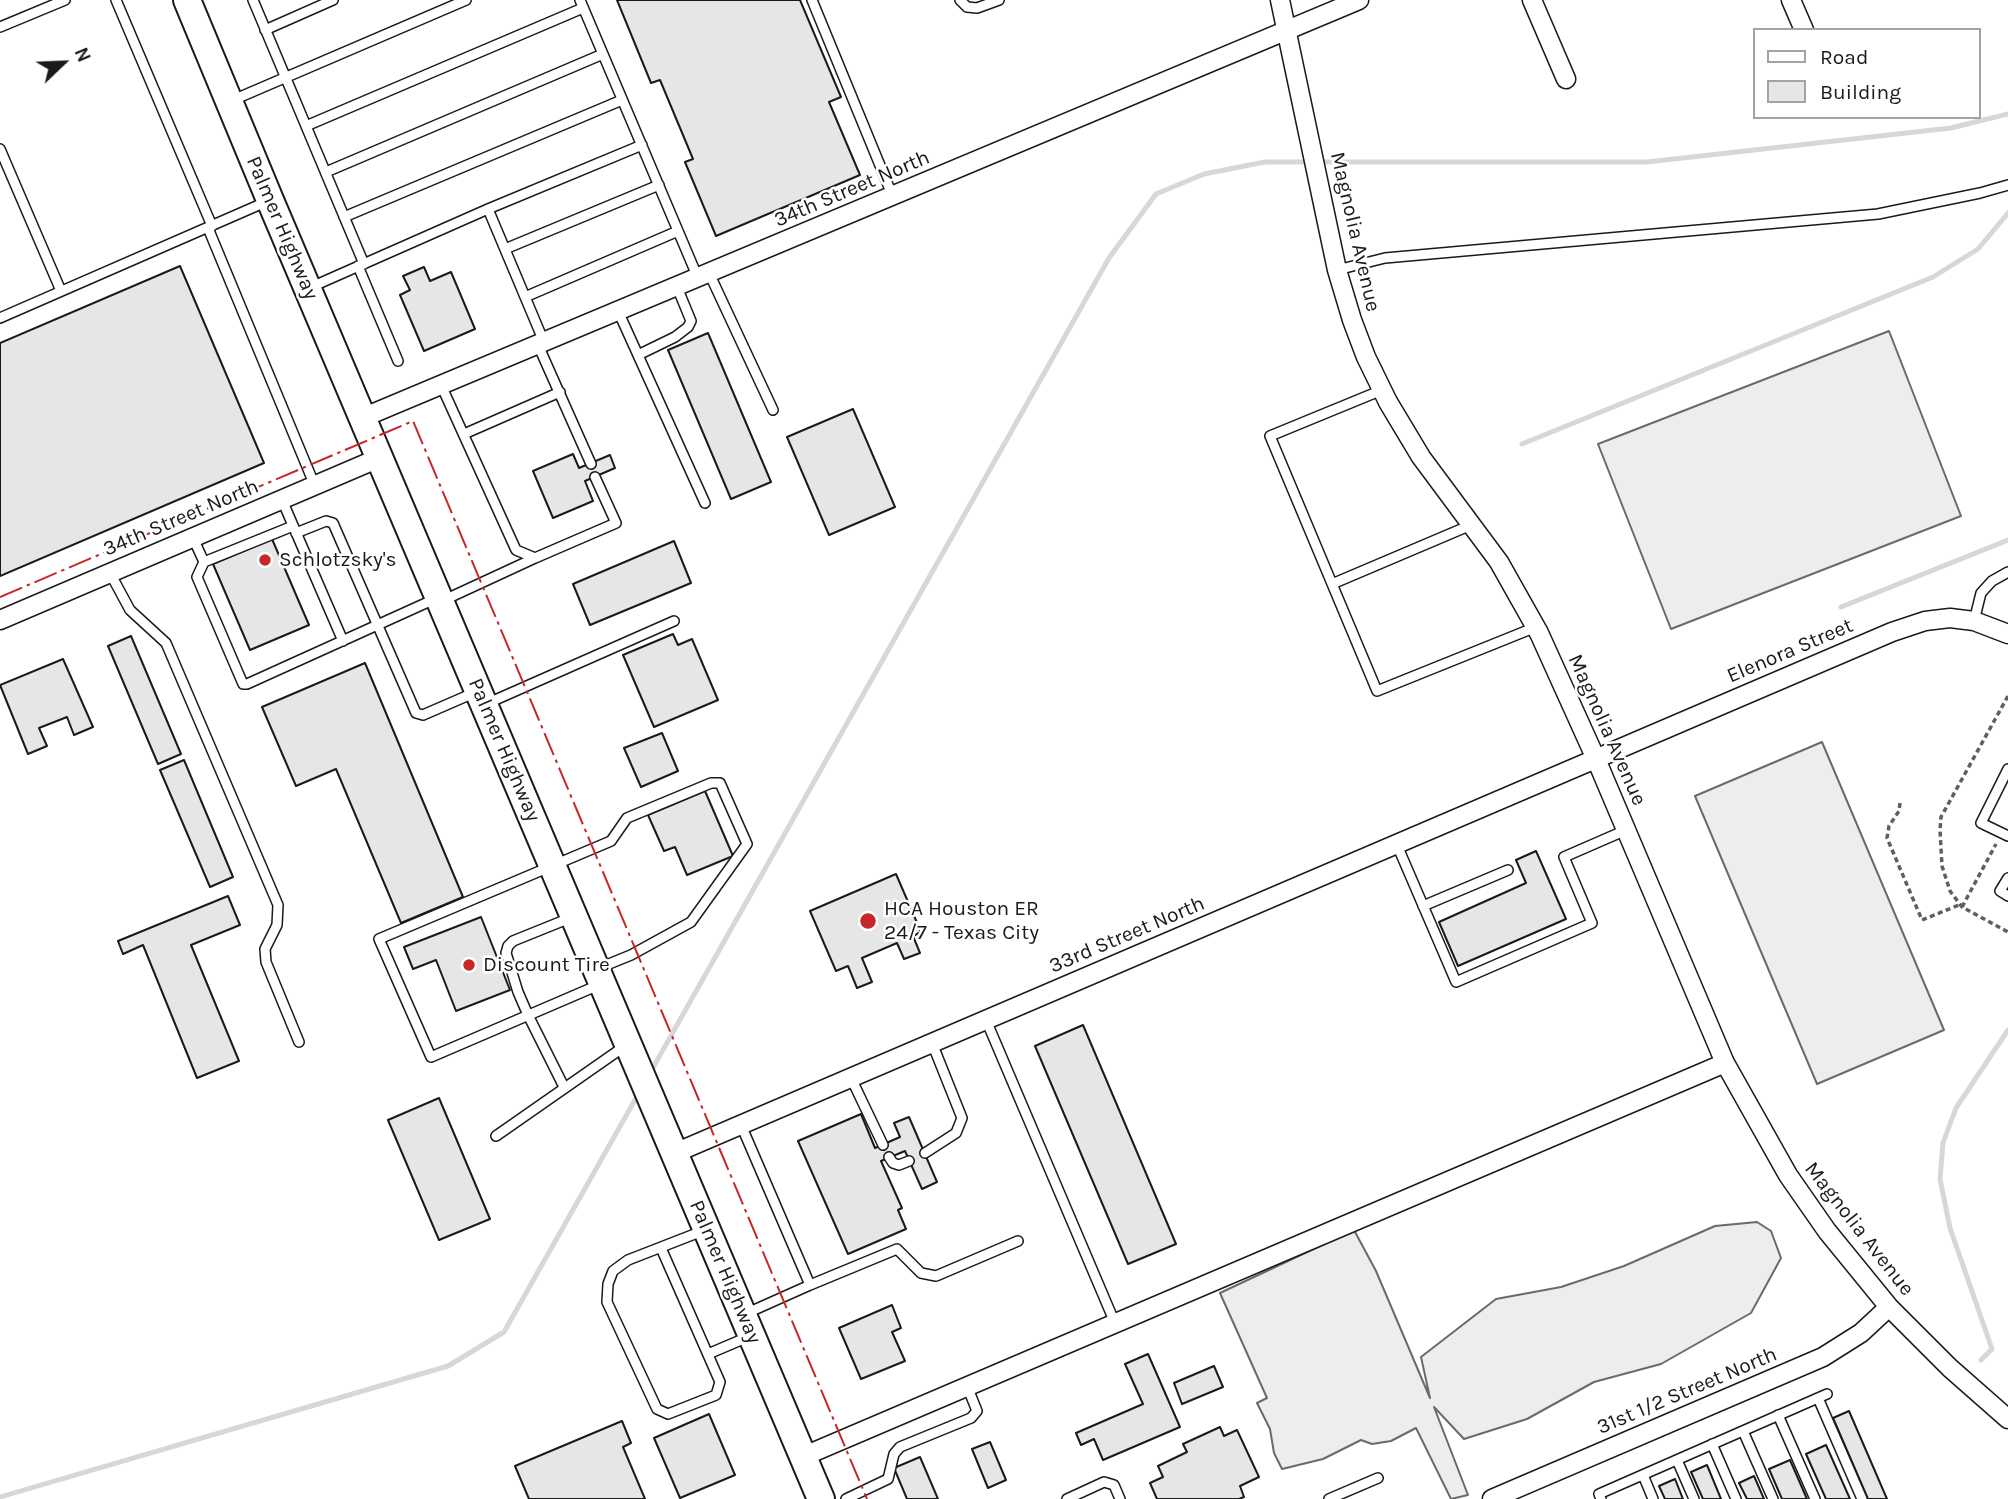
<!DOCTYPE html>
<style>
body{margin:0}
#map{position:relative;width:2008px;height:1499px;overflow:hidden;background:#fff;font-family:Karla,sans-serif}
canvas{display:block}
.legend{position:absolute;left:1753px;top:28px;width:228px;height:91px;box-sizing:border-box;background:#fff;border:2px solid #a3a3a3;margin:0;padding:9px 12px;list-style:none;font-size:21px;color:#1a1a1a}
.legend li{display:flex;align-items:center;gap:14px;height:35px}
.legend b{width:35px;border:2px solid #a3a3a3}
.north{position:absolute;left:28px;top:28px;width:70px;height:70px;-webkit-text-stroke:5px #fff;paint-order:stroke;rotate:67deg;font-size:19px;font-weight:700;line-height:28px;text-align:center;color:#1a1a1a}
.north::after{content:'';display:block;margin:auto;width:24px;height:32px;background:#1a1a1a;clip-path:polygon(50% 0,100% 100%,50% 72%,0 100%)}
</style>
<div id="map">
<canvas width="2008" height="1499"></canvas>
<ul class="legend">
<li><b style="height:9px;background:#fff"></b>Road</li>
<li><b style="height:19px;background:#e6e6e6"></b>Building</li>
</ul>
<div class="north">N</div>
</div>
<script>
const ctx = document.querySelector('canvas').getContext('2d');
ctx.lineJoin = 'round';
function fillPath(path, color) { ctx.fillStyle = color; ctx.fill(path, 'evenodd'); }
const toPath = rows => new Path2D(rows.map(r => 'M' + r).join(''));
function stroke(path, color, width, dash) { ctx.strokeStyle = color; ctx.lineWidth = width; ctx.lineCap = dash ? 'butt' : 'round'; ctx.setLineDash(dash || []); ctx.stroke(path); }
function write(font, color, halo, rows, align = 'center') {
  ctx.font = font + ' Karla,sans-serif'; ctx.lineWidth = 5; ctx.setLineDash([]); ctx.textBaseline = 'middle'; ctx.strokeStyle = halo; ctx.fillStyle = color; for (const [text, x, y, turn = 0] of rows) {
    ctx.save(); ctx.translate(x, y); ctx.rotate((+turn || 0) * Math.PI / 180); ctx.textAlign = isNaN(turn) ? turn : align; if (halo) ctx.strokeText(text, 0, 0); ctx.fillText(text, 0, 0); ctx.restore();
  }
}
const built = toPath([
 [1889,331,1961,516,1671,629,1598,444,1889,331],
 [1822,742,1944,1030,1817,1084,1695,796,1822,742],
 [1757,1222,1771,1231,1781,1258,1751,1313,1661,1364,1594,1382,1527,1419,1464,1439,1434,1407,1468,1495,1451,1499,1416,1428,1391,1441,1372,1444,1361,1440,1323,1459,1282,1469,1274,1453,1270,1429,1257,1403,1267,1398,1220,1293,1354,1230,1376,1271,1430,1398,1421,1357,1496,1299,1561,1287,1624,1266,1715,1226,1757,1222]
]);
fillPath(built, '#ededed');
stroke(built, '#6a6a6a', 2);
stroke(toPath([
 [1522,444,1933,277,1978,249,2008,213],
 [1841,607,2008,540],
 [650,1073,1109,258,1156,194,1204,174,1265,162,1647,162,1951,128,2008,114],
 [1981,1360,1992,1349,1950,1228,1940,1179,1943,1143,1956,1108,2008,1030],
 [0,1497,448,1366,504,1332,640,1091]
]), '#d7d7d7', 5);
const building = toPath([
 [617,0,800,0,841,97,829,102,860,175,716,236,685,162,693,159,660,80,651,83,617,0],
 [180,266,264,463,0,576,0,343,180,266],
 [424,267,430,281,451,272,475,329,424,351,400,295,410,290,403,276,424,267],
 [708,333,771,482,731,499,668,350,708,333],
 [853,409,895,507,829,535,787,437,853,409],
 [573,454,579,468,610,455,615,468,585,481,593,501,553,518,533,471,573,454],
 [272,539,309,625,250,650,213,564,272,539],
 [674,541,691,583,590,625,573,584,674,541],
 [673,634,678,645,692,639,718,700,654,727,623,655,673,634],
 [131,636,181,754,158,764,108,646,131,636],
 [63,659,93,727,74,735,67,717,39,728,47,746,28,754,0,685,63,659],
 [365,663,463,897,401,923,336,769,296,786,262,707,365,663],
 [662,733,678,771,641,787,624,748,662,733],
 [184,760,233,877,210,887,160,770,184,760],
 [705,791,733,856,687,875,675,847,664,851,648,815,705,791],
 [1536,851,1566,919,1458,966,1439,922,1526,883,1516,860,1536,851],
 [896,874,921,932,913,936,920,953,904,959,897,943,862,958,872,982,857,988,848,966,836,971,810,911,896,874],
 [228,896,240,925,191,945,239,1061,197,1078,143,945,123,954,118,941,228,896],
 [481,917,510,990,456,1011,436,960,413,969,404,947,481,917],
 [1083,1025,1176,1244,1128,1264,1035,1046,1083,1025],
 [439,1098,490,1219,439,1240,388,1120,439,1098],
 [861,1114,875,1148,900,1137,894,1123,909,1117,937,1182,922,1189,905,1151,881,1161,902,1208,898,1210,906,1229,848,1254,798,1141,861,1114],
 [892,1305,901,1328,892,1332,905,1361,861,1379,839,1328,892,1305],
 [1148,1354,1180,1427,1103,1460,1094,1439,1081,1445,1076,1433,1143,1404,1125,1364,1148,1354],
 [1214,1366,1223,1387,1182,1404,1174,1383,1214,1366],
 [1849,1411,1887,1499,1868,1499,1833,1418,1849,1411],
 [709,1414,735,1475,680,1498,654,1438,709,1414],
 [622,1421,631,1443,623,1447,645,1499,529,1499,515,1466,622,1421],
 [1220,1427,1224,1436,1237,1430,1259,1477,1240,1486,1244,1497,1239,1499,1157,1499,1150,1483,1163,1477,1158,1466,1187,1452,1183,1444,1220,1427],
 [990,1442,1006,1480,988,1488,972,1449,990,1442],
 [1826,1445,1850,1499,1826,1499,1806,1454,1826,1445],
 [920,1457,938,1499,907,1499,894,1468,920,1457],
 [1790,1460,1807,1499,1782,1499,1769,1469,1790,1460],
 [1707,1465,1721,1499,1703,1499,1691,1472,1707,1465],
 [1754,1476,1764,1499,1747,1499,1739,1483,1754,1476],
 [1675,1479,1683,1499,1665,1499,1659,1486,1675,1479]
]);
fillPath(building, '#e6e6e6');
stroke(building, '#1a1a1a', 2);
const lane = toPath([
 [116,0,212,226],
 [253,0,364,264],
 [580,0,698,278],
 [812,0,893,197],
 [960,0,967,7,977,8,999,0],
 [0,27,65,0],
 [265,30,333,0],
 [233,100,466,0],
 [306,126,583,8],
 [0,149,61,291],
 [326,172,603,54],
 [488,209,544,342],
 [344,217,622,100],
 [208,228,315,486],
 [505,249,659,185],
 [358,266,398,361],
 [1337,270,1385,258,1878,214,1980,193,2008,185],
 [709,273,773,410],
 [309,288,488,209,642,145],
 [525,297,678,231],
 [618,311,705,503],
 [0,318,268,201],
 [538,345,591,464],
 [638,355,675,337,688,327,691,321,677,287],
 [441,385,516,550,535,558,616,523,595,477],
 [1382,390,1270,436,1377,691,1536,627],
 [464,434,560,392],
 [282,500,343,641],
 [296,533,326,521,333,523,416,713,423,715,476,692],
 [193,538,204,562,197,577,243,684,247,684,437,598],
 [204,562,293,526],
 [110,573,130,610,166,643,278,905,277,925,265,949,266,962,299,1042],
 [1332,584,1471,525],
 [442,601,535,558],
 [1974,621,1981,593,1992,581,2008,572],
 [486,704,674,621],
 [2008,769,1981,823,2008,836],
 [1397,845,1456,982,1592,923,1564,857,1626,830],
 [2008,878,2000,891,2008,896],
 [1423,906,1508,870],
 [599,968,631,955,691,922,747,844,720,783,711,783,627,818,611,841,379,939,431,1057,601,984],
 [986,1020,1115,1323],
 [851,1078,883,1145],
 [564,1087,528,1015,518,992,506,953,508,946,513,941,570,918],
 [741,1125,810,1285,745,1314],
 [496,1136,625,1046],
 [925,1153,956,1133,962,1118,932,1043],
 [889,1157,893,1163,899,1165,909,1161],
 [661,1248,720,1382,716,1395,668,1414,657,1409,607,1302,608,1284,613,1271,628,1260,705,1230],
 [810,1285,897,1249,921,1273,936,1276,1018,1241],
 [708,1354,748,1337],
 [1818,1398,1862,1499],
 [1778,1415,1815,1499],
 [1743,1431,1773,1499],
 [1712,1444,1736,1499],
 [1677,1460,1694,1499],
 [1643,1475,1653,1499],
 [846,1499,888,1479,894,1454,900,1447,971,1418,977,1411,967,1386],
 [1067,1499,1104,1482,1114,1485,1120,1499],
 [1329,1499,1378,1478],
 [1601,1499,1599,1494,1827,1394]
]);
const street = toPath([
 [1280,0,1337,270,1352,320,1366,357,1388,402,1421,457,1499,562,1539,633,1596,759,1725,1063,1788,1175,1827,1231,1889,1307,1950,1368,2008,1419],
 [1532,0,1566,79],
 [1791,0,1804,30],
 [362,418,1359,0],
 [0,620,379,458],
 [675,1153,1892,632,1925,621,1950,618,1974,621,2008,634],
 [802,1457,1725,1063],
 [1492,1499,1823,1357,1861,1333,1889,1307]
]);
const primary = toPath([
 [187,0,270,200,821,1499]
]);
stroke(lane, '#1a1a1a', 12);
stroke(street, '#1a1a1a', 21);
stroke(primary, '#1a1a1a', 30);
stroke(toPath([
 [2008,696,1941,817,1940,830,1942,866,1950,891,1962,907,2008,932],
 [1900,803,1899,811,1889,826,1887,838,1922,920,1959,905],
 [1962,907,1996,844]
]), '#5f5f5f', 3.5, [5, 3.5]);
stroke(lane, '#fff', 9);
stroke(street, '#fff', 18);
stroke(primary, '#fff', 26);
stroke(toPath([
 [0,597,413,421,867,1499]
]), '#c62828', 2, [24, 5, 3.5, 5]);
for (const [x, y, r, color] of [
 [265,560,7,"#c62828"],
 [868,921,9,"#c62828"],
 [469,965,7,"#c62828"]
]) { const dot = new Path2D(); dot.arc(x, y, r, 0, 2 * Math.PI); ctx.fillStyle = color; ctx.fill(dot); stroke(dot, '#fff', 2.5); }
write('21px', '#1a1a1a', '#fff', [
 ["34th Street North",852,189,-23],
 ["Palmer Highway",282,228,67],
 ["Magnolia Avenue",1355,232,77],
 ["34th Street North",181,518,-23],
 ["Elenora Street",1790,651,-23],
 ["Magnolia Avenue",1607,730,66],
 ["Palmer Highway",504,750,67],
 ["33rd Street North",1127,935,-23],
 ["Magnolia Avenue",1859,1229,52],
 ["Palmer Highway",725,1272,67],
 ["31st 1/2 Street North",1687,1391,-23]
]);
write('21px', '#1a1a1a', '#fff', [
 ["Schlotzsky's",279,560],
 ["HCA Houston ER",884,909],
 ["24/7 - Texas City",884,933],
 ["Discount Tire",483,965]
], 'left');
</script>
